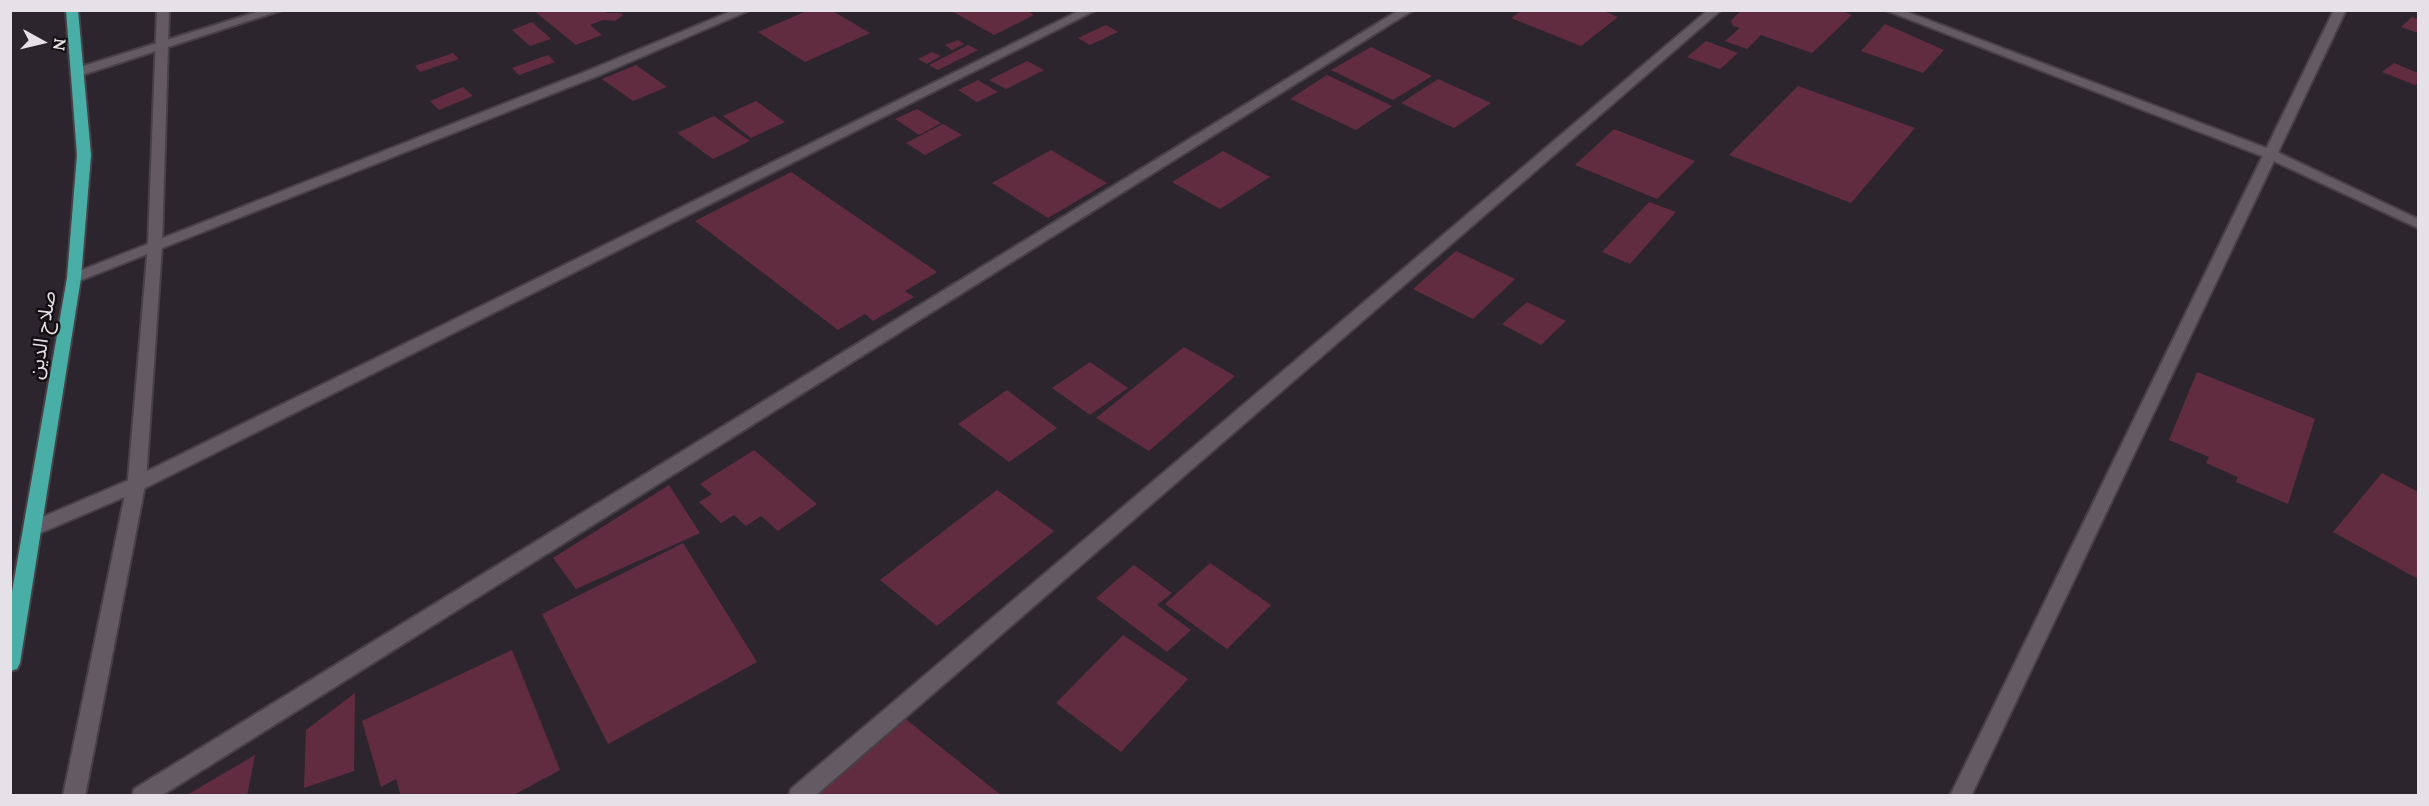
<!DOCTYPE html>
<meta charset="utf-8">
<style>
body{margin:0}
#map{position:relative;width:2429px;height:806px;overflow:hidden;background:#2d252d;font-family:Lora,serif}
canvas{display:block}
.frame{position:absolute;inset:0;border:12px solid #e6e1e6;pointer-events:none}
.north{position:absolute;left:12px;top:12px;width:60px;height:60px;-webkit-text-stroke:4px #130f13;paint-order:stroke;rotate:98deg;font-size:16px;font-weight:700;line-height:24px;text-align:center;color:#e6e1e6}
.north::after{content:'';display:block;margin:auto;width:21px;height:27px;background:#e6e1e6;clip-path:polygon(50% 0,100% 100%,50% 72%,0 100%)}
</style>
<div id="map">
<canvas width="2429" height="806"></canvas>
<div class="frame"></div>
<div class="north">N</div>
</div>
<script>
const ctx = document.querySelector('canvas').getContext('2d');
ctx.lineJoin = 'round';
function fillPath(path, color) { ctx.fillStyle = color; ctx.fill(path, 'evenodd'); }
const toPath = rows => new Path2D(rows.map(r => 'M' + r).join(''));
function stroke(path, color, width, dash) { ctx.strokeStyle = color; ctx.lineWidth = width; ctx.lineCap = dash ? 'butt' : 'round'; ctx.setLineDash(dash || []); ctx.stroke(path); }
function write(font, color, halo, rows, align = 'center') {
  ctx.font = font + ' Lora,"Noto Sans Arabic",serif'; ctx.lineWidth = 5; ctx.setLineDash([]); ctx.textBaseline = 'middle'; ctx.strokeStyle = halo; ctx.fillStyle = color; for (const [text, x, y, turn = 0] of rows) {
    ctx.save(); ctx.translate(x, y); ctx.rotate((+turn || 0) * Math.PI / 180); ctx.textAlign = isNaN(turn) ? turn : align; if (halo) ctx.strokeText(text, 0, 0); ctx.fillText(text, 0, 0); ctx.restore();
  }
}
fillPath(toPath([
 [533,10,603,10,607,13,621,13,623,15,615,21,603,20,590,25,602,35,576,45],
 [809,10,831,10,870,33,805,62,758,32],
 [950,10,1026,10,1034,15,994,35],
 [1522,10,1601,10,1618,17,1581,46,1511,18],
 [1742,10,1839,10,1852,15,1812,53,1761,35,1747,49,1725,41,1740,28,1733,26,1731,20],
 [2412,17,2418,19,2418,33,2401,27],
 [532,22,551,39,530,46,512,30],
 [1885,24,1944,50,1923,73,1861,51],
 [1106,25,1118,32,1090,45,1078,38],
 [958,40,964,44,952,50,945,45],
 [1706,41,1738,53,1720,69,1687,57],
 [968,45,978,50,938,70,929,65],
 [1371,47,1432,76,1393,100,1331,70],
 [932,52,941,56,927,64,918,59],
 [453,53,459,59,420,72,415,66],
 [548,55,555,62,519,75,512,68],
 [1027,61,1044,70,1006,89,989,80],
 [2394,63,2418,73,2418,83,2415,85,2382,72],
 [636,65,667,87,633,101,602,79],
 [1327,75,1392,106,1356,130,1290,99],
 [1438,79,1491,103,1454,128,1401,103],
 [978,80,998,92,977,102,958,90],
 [1798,86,1915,128,1851,203,1729,155],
 [463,87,473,96,439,110,430,101],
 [756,101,785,122,751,138,723,116],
 [917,109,941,123,919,135,895,119],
 [714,116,750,141,713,159,677,133],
 [943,124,962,135,925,155,906,143],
 [1614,129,1695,161,1657,199,1575,165],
 [1051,150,1107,183,1048,218,992,183],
 [1223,151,1270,177,1220,209,1172,182],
 [791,172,937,272,905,291,914,297,873,321,865,314,838,330,695,221],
 [1649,202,1676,212,1630,264,1602,252],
 [1456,251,1515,279,1473,319,1413,289],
 [1527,302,1566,321,1541,345,1502,324],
 [1184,347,1235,376,1149,451,1096,418],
 [1090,362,1128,388,1090,415,1052,388],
 [2197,372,2315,419,2288,504,2236,482,2238,477,2206,463,2209,457,2169,440],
 [1007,390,1057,428,1009,462,958,424],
 [754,450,817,504,778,531,761,516,746,526,734,515,721,523,699,502,712,494,700,484],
 [2382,473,2418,492,2418,579,2333,532],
 [669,485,700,533,576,589,553,558],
 [997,490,1054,531,937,626,880,580],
 [683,543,757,662,608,744,542,614],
 [1210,563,1271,605,1227,649,1165,604],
 [1134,565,1172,593,1157,605,1191,630,1167,652,1096,598],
 [1123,635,1188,679,1121,752,1056,703],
 [512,650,560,770,512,796,401,796,396,779,381,787,362,721],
 [355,693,354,771,304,788,306,730],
 [903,717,1002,796,817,796],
 [255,755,247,796,185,796]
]), '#622c40');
const minor = toPath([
 [263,10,282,10,82,75,78,76,72,72,74,69,263,10],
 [734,10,750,10,595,77,79,281,74,283,67,278,69,275,587,71,734,10],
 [1081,10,1096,10,141,490,38,534,32,536,26,534,23,529,26,524,129,480,1081,10],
 [1399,10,1413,10,161,796,132,796,134,789,1399,10],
 [1708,10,1721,10,815,796,789,796,791,789,1708,10],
 [1885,10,1902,10,2277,152,2418,219,2418,228,2267,158,1885,10]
]);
const tertiary = toPath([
 [2334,10,2346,10,1971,796,1950,796,2334,10]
]);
const secondary = toPath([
 [157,10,169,10,162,245,146,480,85,796,63,796,128,480,148,245,157,10]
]);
const trunk = toPath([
 [66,10,78,10,91,155,81,278,20,663,17,669,10,671,10,603,67,278,77,155,66,10]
]);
stroke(minor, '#474147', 4);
stroke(tertiary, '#474147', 4);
stroke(secondary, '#474147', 4);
stroke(trunk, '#474147', 4);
fillPath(minor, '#645a64');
fillPath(tertiary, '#645a64');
fillPath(secondary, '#645a64');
fillPath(trunk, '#49aea6');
write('20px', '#e6e1e6', '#130f13', [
 ["صلاح الدين",43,335,-81]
]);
</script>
